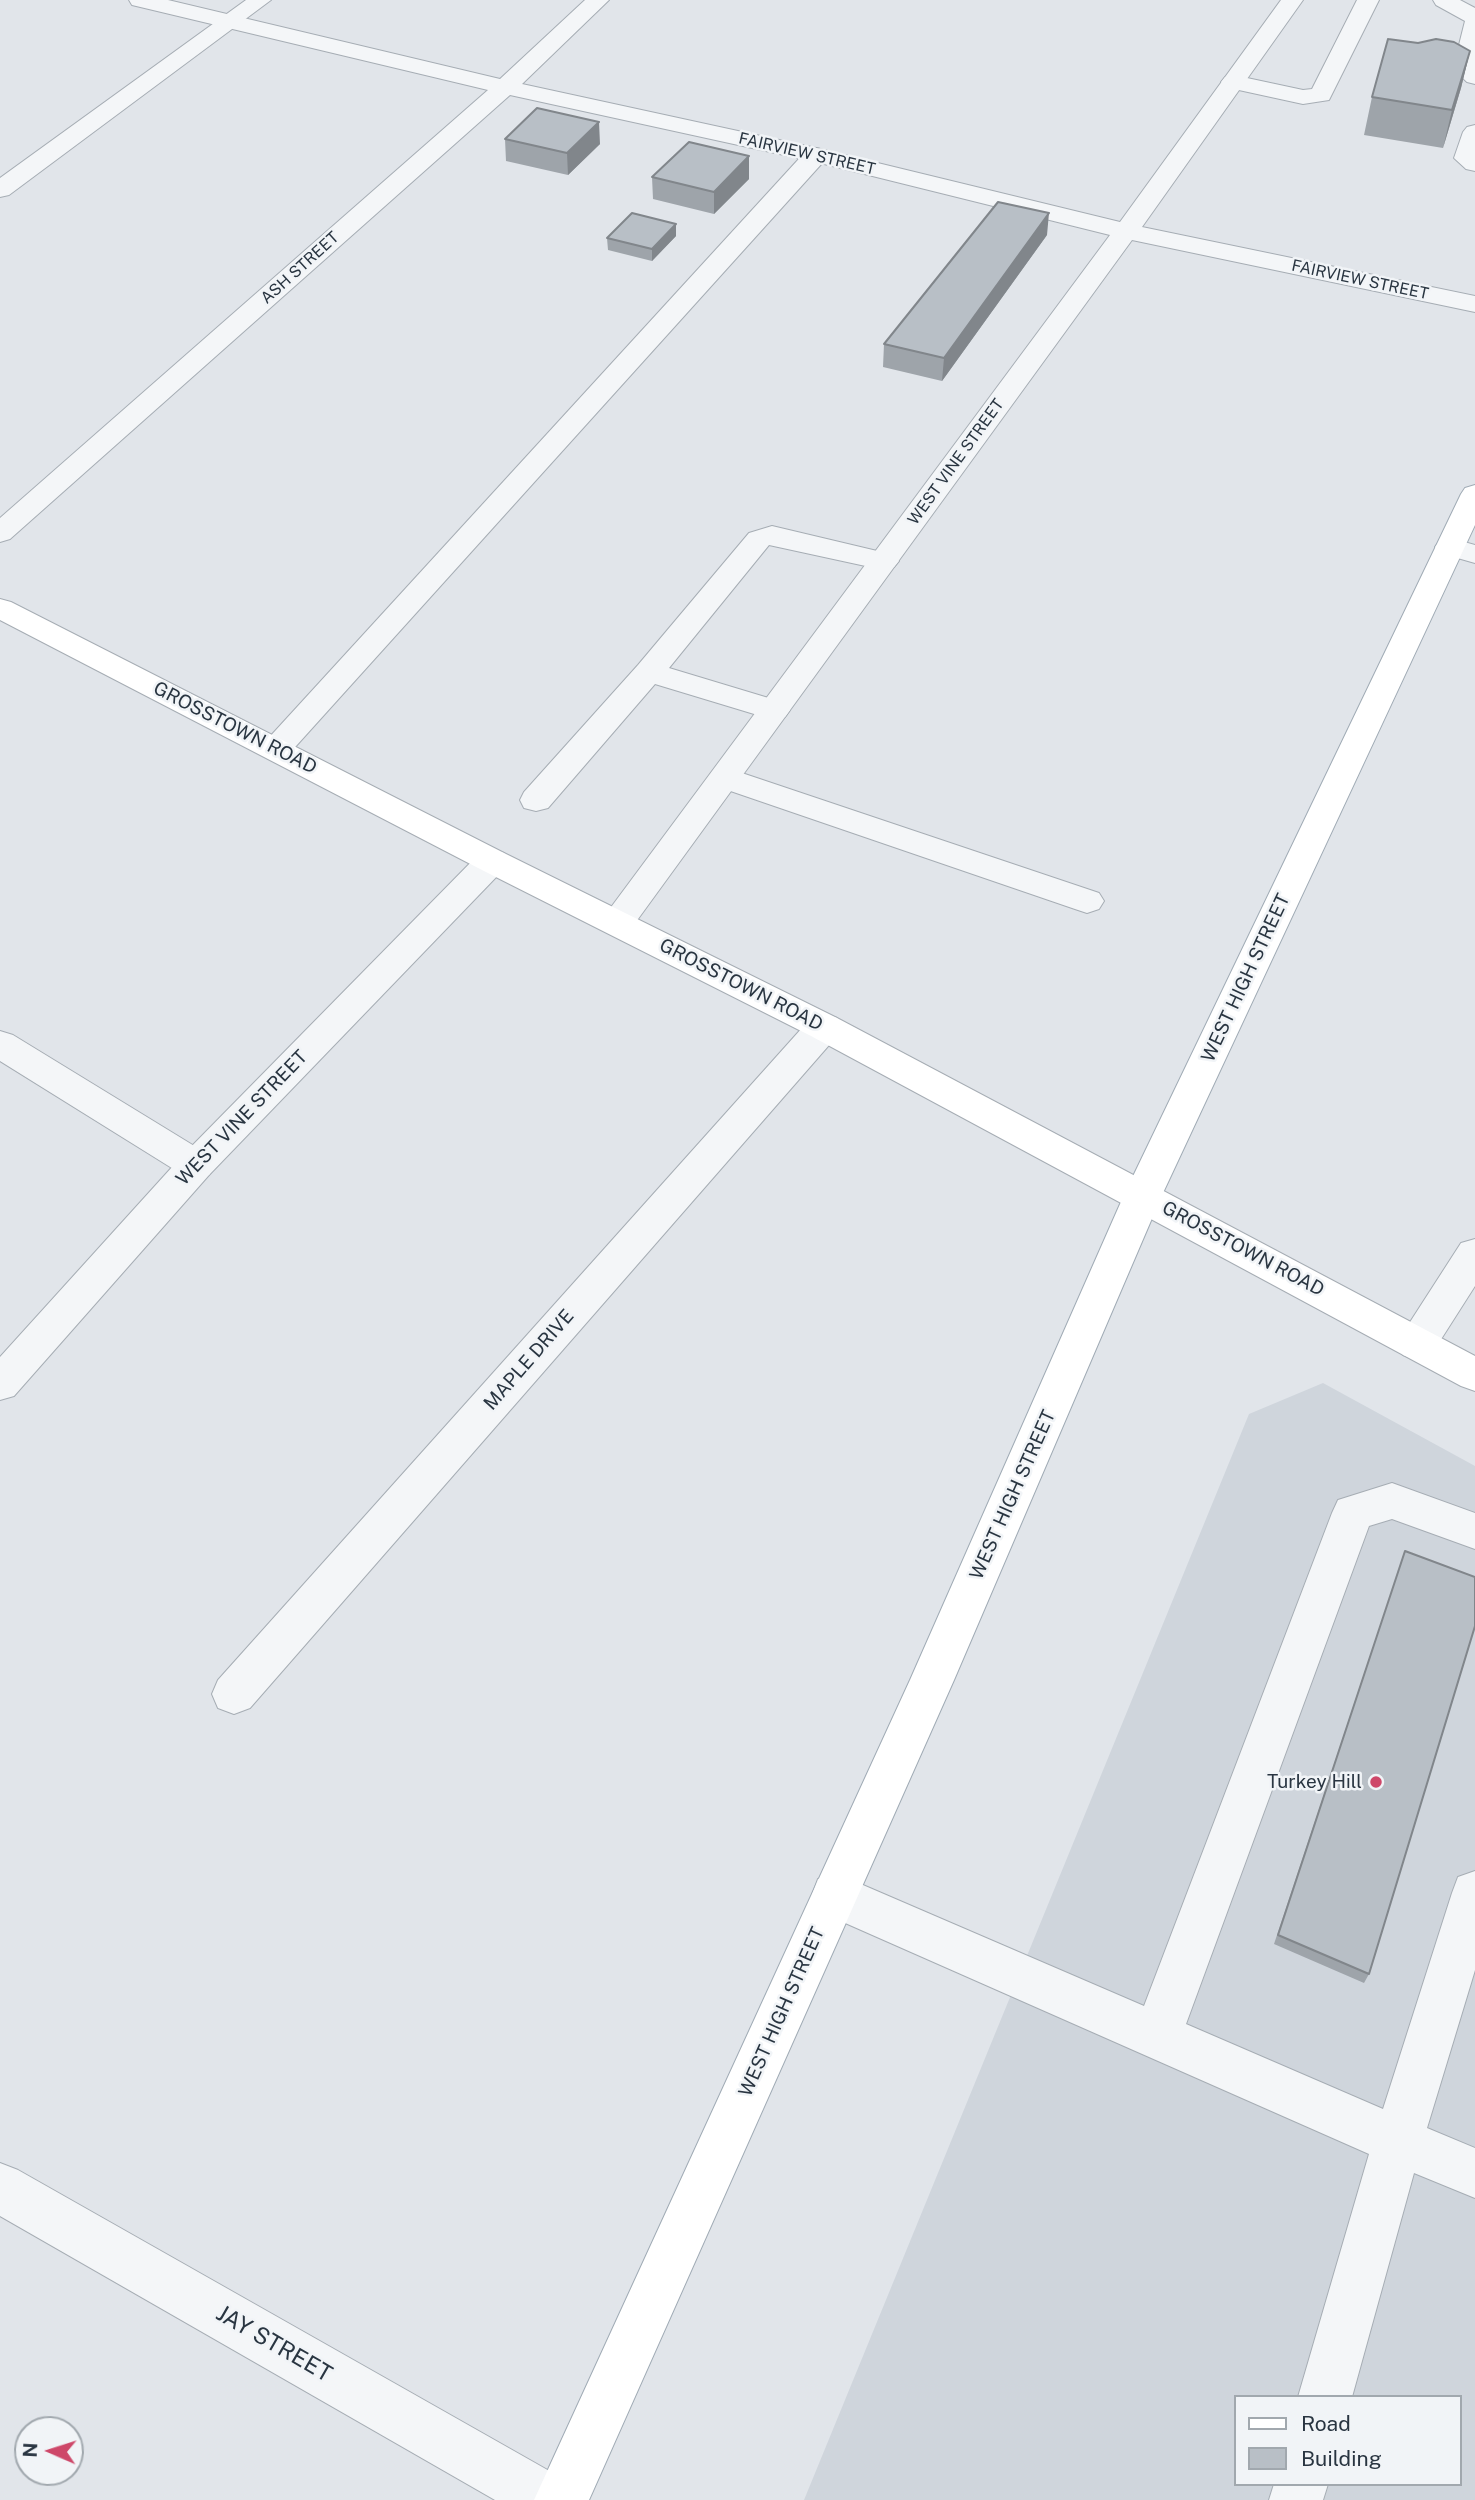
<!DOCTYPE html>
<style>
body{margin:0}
#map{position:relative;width:1475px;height:2500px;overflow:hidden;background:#e1e5ea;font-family:"Public Sans",sans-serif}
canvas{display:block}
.legend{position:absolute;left:1234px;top:2395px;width:228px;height:91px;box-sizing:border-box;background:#f1f4f7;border:2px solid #a1a8ae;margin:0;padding:9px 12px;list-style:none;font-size:21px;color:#293541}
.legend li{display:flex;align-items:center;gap:14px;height:35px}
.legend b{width:35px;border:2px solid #a1a8ae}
.north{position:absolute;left:14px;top:2416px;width:70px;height:70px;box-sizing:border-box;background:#f1f4f7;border:2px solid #a1a8ae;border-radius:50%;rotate:273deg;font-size:19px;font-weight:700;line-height:28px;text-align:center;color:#293541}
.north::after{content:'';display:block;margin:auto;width:24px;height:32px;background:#ce4769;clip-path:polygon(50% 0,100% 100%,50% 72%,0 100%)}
</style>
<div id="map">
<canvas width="1475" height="2500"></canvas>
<ul class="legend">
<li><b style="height:9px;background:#fff"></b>Road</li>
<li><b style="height:19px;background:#b8bfc6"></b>Building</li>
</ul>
<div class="north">N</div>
</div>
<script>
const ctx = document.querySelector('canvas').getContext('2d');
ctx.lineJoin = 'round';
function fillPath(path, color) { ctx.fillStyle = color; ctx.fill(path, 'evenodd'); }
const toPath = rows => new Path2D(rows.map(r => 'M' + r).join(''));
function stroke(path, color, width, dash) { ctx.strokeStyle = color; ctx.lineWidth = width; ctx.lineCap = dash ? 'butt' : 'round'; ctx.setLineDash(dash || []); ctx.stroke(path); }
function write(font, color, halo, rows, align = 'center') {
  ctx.font = font + ' "Public Sans",sans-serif'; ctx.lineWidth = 5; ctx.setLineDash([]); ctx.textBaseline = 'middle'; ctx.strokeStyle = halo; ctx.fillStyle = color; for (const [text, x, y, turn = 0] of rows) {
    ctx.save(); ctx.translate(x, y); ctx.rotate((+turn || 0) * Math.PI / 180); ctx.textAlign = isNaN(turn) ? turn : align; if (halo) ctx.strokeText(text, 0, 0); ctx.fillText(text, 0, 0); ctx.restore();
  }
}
fillPath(toPath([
 [1323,1383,1475,1466,1475,2500,804,2500,1249,1414],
 [1235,2397,1459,2397,1459,2484,1235,2484]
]), '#cfd5dc');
const lane = toPath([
 [246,0,271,0,9,195,0,197,0,178,246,0],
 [1357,0,1379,0,1329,100,1303,104,1225,87,1221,82,1225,77,1233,75,1303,90,1312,89,1357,0],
 [1433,0,1460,0,1475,8,1475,84,1467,82,1453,69,1465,21,1436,5,1433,0],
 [1475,125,1475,171,1466,169,1454,158,1463,132,1467,127,1475,125],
 [816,148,825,150,828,155,825,160,287,756,276,759,265,756,260,749,265,742,807,150,816,148],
 [772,526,894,555,899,561,894,567,884,570,769,545,669,668,785,703,790,710,785,717,774,720,655,684,548,808,536,811,524,808,520,800,524,792,638,665,749,533,772,526],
 [1450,538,1475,545,1475,563,1440,553,1435,547,1440,541,1450,538],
 [724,767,1099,893,1104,901,1099,909,1087,913,1075,909,713,785,708,778,713,771,724,767],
 [824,1014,837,1018,842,1027,837,1036,250,1708,234,1714,218,1708,212,1694,218,1680,811,1018,824,1014],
 [0,1031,13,1035,209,1155,215,1165,209,1175,196,1179,183,1175,0,1061,0,1031],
 [1475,1239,1475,1286,1431,1355,1417,1360,1403,1355,1397,1344,1403,1333,1461,1243,1475,1239],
 [1392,1483,1475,1513,1475,1549,1392,1519,1369,1526,1186,2024,1383,2109,1452,1893,1458,1877,1475,1871,1475,1970,1427,2128,1475,2148,1475,2198,1414,2173,1352,2397,1298,2397,1369,2154,818,1911,812,1895,818,1879,835,1873,1144,2006,1332,1513,1338,1500,1392,1483],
 [1274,2484,1328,2484,1323,2500,1269,2500,1274,2484]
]);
const street = toPath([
 [129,0,168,0,500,79,585,0,609,0,522,84,816,148,1120,222,1281,0,1303,0,1142,227,1475,296,1475,312,1132,240,630,930,618,934,606,930,601,922,606,914,1110,235,816,162,510,95,10,539,0,542,0,518,488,90,132,5,129,0],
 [492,850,504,853,509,861,504,869,209,1175,14,1396,0,1400,0,1357,183,1155,480,853,492,850],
 [0,2163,18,2170,567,2481,575,2500,495,2500,0,2216,0,2163]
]);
const secondary = toPath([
 [0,599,11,602,504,853,837,1018,1475,1356,1475,1391,1461,1386,811,1036,480,869,0,620,0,599]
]);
const primary = toPath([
 [1475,485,1475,525,1162,1195,954,1680,589,2500,534,2500,910,1680,1124,1195,1461,494,1465,488,1475,485]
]);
stroke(lane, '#a6adb4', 2);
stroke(street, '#a6adb4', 2);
stroke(secondary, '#a6adb4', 2);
stroke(primary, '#a0abb5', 2);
fillPath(lane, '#f4f6f8');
fillPath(street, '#f4f6f8');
fillPath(secondary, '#fff');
fillPath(primary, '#fff');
fillPath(toPath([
 [1470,51,1461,88,1443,148,1364,135,1372,97],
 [505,139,600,144,568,175,506,161],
 [749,156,749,179,714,214,653,199,652,177],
 [1047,235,942,381,883,367,884,344],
 [676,236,652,261,608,250,607,238],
 [1405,1551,1369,1974,1364,1983,1274,1944]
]), '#9ea4aa');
fillPath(toPath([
 [1470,51,1461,88,1443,148,1452,110],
 [599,122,600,144,568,175,567,153],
 [749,156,749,179,714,214,714,192],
 [1049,213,1047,235,942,381,944,358],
 [676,224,676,236,652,261,652,249]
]), '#81868b');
const building = toPath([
 [1388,39,1418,43,1436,39,1454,42,1470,51,1452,110,1372,97,1388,39],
 [537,108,599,122,567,153,505,139,537,108],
 [689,142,749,156,714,192,652,177,689,142],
 [998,202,1049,213,944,358,884,344,998,202],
 [632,213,676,224,652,249,607,238,632,213],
 [1405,1551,1475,1577,1475,1626,1369,1974,1278,1935,1405,1551]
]);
fillPath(building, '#b8bfc6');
stroke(building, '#81868b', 2);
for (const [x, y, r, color] of [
 [1376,1782,7,"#ce4769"]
]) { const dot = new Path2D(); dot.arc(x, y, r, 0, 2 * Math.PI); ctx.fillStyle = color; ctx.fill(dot); stroke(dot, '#f1f4f7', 2.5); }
write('16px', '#293541', '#f1f4f7', [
 ["FAIRVIEW STREET",807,154,13],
 ["ASH STREET",300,268,-42],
 ["FAIRVIEW STREET",1360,280,12],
 ["WEST VINE STREET",956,462,-54]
]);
write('19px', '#293541', '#f1f4f7', [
 ["GROSSTOWN ROAD",235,728,27],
 ["WEST HIGH STREET",1246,978,-65],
 ["GROSSTOWN ROAD",741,985,27],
 ["WEST VINE STREET",242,1118,-46],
 ["GROSSTOWN ROAD",1243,1249,28],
 ["MAPLE DRIVE",529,1360,-49],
 ["WEST HIGH STREET",1013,1495,-66],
 ["WEST HIGH STREET",782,2012,-66]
]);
write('19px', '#293541', '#f1f4f7', [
 ["Turkey Hill",1362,1782]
], 'right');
write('23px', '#293541', '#f1f4f7', [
 ["JAY STREET",274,2344,30]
]);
</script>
